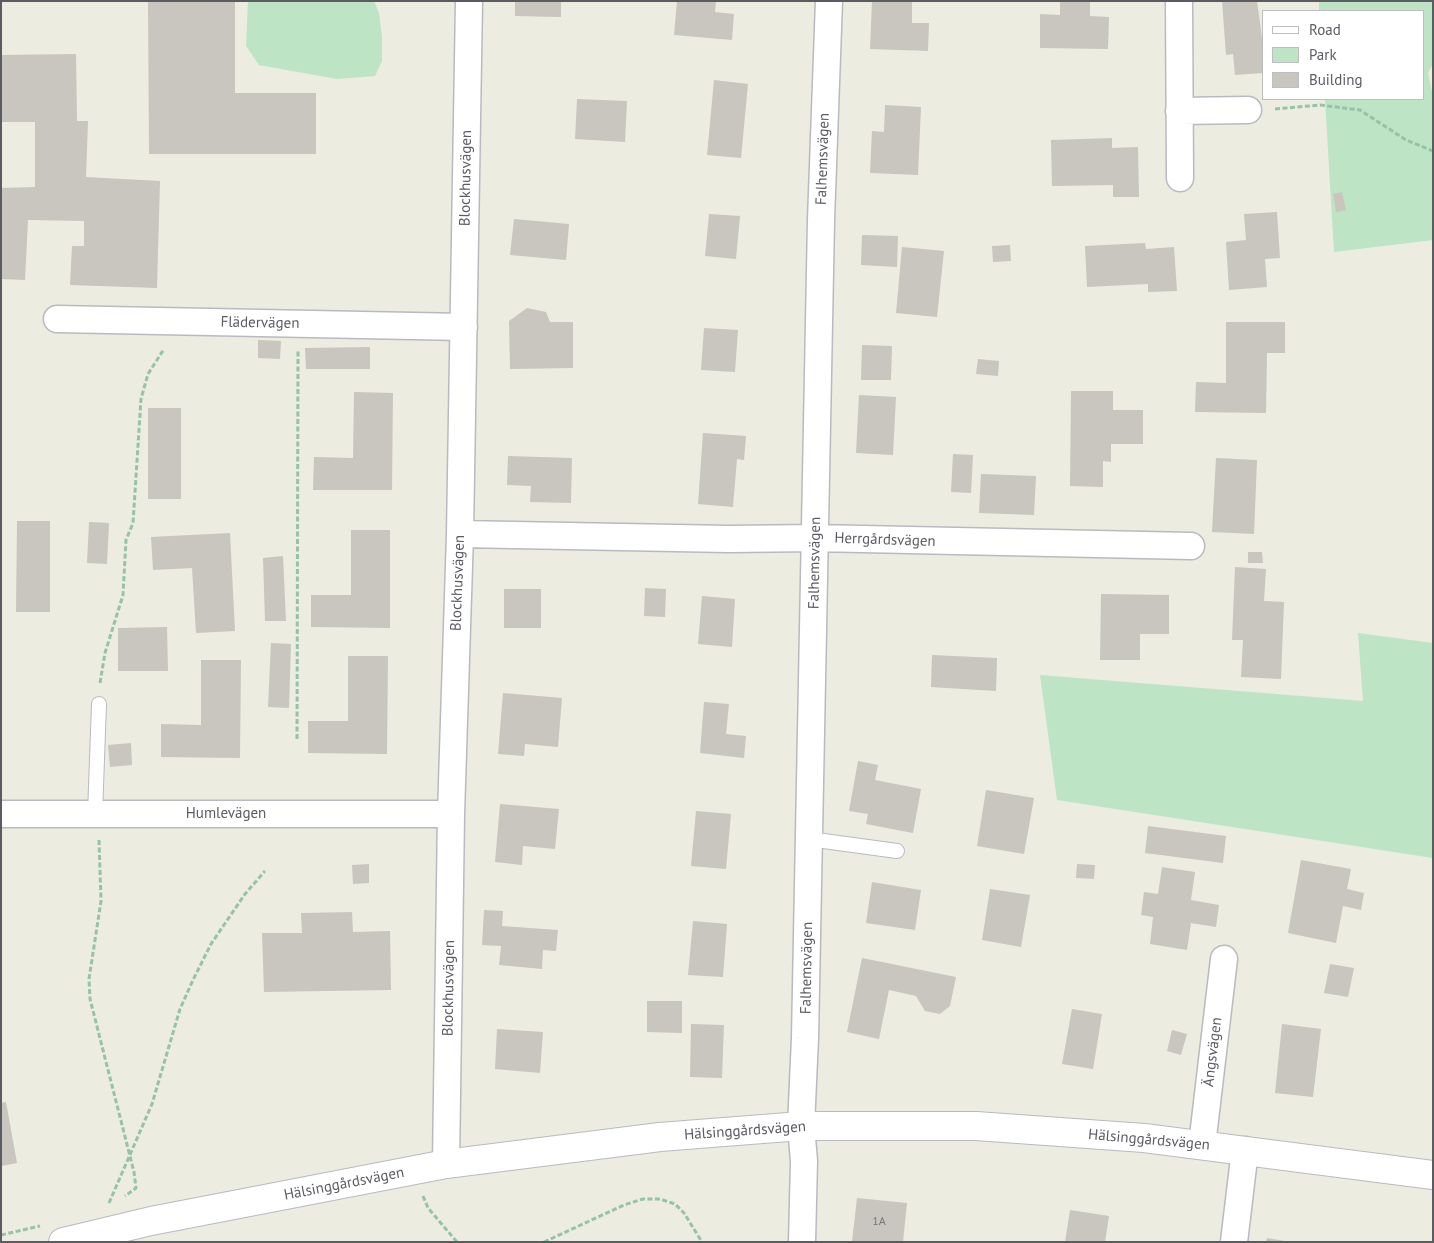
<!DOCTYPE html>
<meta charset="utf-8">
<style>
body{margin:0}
#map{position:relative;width:1434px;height:1243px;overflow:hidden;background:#ecece1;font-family:"PT Sans",sans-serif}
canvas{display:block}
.frame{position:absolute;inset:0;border:2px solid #5a5c62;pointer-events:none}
.legend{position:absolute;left:1262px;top:10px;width:162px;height:90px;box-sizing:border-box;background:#fff;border:1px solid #bdbec0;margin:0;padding:6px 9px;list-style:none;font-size:15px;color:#5a5c62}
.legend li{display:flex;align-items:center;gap:10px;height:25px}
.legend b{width:25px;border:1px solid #bdbec0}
</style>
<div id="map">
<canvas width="1434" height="1243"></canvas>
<div class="frame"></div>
<ul class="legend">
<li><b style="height:6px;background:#fff"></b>Road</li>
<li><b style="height:14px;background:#bde4c4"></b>Park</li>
<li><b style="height:14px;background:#c8c6be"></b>Building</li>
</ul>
</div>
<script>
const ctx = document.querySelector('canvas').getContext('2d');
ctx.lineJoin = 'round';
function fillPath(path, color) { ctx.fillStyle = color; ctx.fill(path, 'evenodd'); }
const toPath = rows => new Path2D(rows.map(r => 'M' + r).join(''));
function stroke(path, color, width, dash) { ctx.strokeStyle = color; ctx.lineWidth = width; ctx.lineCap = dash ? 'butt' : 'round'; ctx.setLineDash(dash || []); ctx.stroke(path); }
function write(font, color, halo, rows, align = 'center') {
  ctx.font = font + ' "PT Sans",sans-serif'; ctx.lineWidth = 4; ctx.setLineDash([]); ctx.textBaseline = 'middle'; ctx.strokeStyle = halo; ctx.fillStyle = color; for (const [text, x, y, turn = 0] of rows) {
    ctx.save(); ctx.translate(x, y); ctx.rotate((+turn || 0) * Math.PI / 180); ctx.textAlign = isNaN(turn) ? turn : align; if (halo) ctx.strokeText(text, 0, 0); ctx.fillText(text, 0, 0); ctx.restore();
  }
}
fillPath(toPath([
 [248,1,374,1,379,13,382,37,382,61,375,76,337,79,259,65,246,46],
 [1319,1,1433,1,1433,64,1428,73,1433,96,1433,240,1334,252,1325,99,1423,99,1423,11,1319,11],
 [1358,633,1433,643,1433,858,1057,800,1040,675,1363,701]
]), '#bde4c4');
fillPath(toPath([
 [148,1,235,1,235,93,316,93,316,154,149,154],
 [515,1,561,1,561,17,515,16],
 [677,1,716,1,715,12,734,14,732,40,674,35],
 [872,1,912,1,912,23,929,23,928,51,870,49],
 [1060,1,1090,1,1090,16,1109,17,1108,49,1040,48,1040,14,1060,15],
 [1222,1,1257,1,1263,45,1263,73,1235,75,1233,54,1226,55],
 [76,54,77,121,88,121,86,177,160,181,157,288,70,285,72,246,84,246,84,221,28,220,25,280,1,279,1,188,35,187,35,122,1,122,1,55],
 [714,80,748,84,741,158,707,155],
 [577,99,627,101,625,142,575,139],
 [885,105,921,107,918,175,870,173,872,131,884,132],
 [1112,138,1112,148,1138,147,1139,197,1113,197,1113,185,1052,186,1051,140],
 [1342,192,1346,210,1336,212,1333,194],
 [1277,212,1280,258,1265,259,1267,287,1229,290,1226,242,1246,240,1244,214],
 [709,214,740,216,736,259,705,256],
 [514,219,569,224,566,260,510,255],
 [862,235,898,236,897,267,861,265],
 [1145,243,1146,249,1174,247,1177,291,1148,292,1148,284,1087,287,1085,246],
 [1010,245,1011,261,993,262,992,246],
 [902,247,944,251,937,317,896,313],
 [527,308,546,312,550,322,573,322,573,368,510,369,509,321],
 [1226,322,1285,322,1285,353,1267,353,1266,413,1195,412,1196,382,1226,383],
 [704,328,738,330,735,372,701,370],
 [258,340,281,341,280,359,258,358],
 [862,345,892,346,891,380,861,380],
 [370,347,370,369,306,369,305,348],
 [978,359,999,361,998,376,976,374],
 [1071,391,1113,391,1113,410,1143,410,1143,444,1111,444,1111,462,1103,461,1103,487,1070,486],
 [354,392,393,393,392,490,313,490,314,457,353,458],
 [859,395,896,397,893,455,856,453],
 [148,408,181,408,181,499,148,499],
 [703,433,746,436,744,460,737,459,733,507,698,504],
 [953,454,973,455,971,493,951,492],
 [508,456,572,458,571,503,530,502,531,486,507,485],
 [1216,458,1257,460,1254,534,1212,532],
 [981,474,1036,476,1034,515,979,513],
 [17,521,50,521,50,612,16,612],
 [89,522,109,523,107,564,87,563],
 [351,530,390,530,390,628,311,627,311,595,351,595],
 [230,533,235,631,196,633,192,568,153,570,151,537],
 [1248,552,1262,552,1263,563,1248,563],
 [283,556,286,621,265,621,263,558],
 [1235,567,1266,569,1264,601,1284,602,1281,679,1241,677,1243,640,1232,640],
 [645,588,666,589,665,617,644,616],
 [504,589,541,589,541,628,504,628],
 [1101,594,1169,595,1169,634,1140,634,1140,660,1100,660],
 [702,596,735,599,732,647,698,644],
 [167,627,168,671,118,671,118,628],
 [271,643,291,644,289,708,268,707],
 [932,655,997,658,996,691,931,687],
 [348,656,388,656,387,754,308,753,308,721,348,721],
 [201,660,241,660,240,758,161,757,161,724,201,725],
 [503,693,562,698,558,747,525,744,524,756,498,754],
 [704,702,729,704,726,734,746,736,744,758,700,753],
 [131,743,132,765,110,767,108,745],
 [858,761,878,765,875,780,921,789,913,833,866,824,868,814,849,811],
 [986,790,1034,798,1024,854,977,846],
 [500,804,559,809,555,849,523,846,522,865,495,862],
 [696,811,731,814,726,869,691,866],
 [1148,826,1226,836,1223,863,1145,853],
 [1301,860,1351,869,1347,889,1364,893,1361,910,1343,906,1336,943,1288,933],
 [369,864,369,883,353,884,352,865],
 [1077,864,1095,865,1094,879,1076,878],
 [1162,867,1195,872,1191,900,1219,905,1216,927,1191,923,1187,950,1150,944,1153,917,1141,915,1144,892,1158,894],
 [872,882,921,890,915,930,866,923],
 [990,889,1030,895,1021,947,982,940],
 [484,910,503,911,502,926,558,930,556,951,543,950,542,969,499,965,501,946,482,945],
 [352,912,353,932,390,931,391,990,264,992,262,933,302,933,301,913],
 [693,921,727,924,723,977,688,975],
 [862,958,956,977,950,1006,940,1014,925,1011,916,996,889,990,879,1039,847,1032],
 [1330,964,1354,968,1348,997,1324,993],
 [647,1001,682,1001,682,1033,647,1032],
 [1072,1009,1102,1014,1093,1069,1062,1064],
 [691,1024,724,1025,722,1078,690,1077],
 [1282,1024,1321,1029,1313,1097,1275,1093],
 [497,1029,543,1032,540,1073,495,1069],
 [1172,1030,1187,1034,1181,1055,1167,1051],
 [6,1102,17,1163,1,1166,1,1103],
 [857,1198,907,1203,903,1242,852,1242],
 [1070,1210,1109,1216,1105,1242,1065,1242],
 [1267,1238,1285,1241,1285,1242,1266,1242]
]), '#c8c6be');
const service = toPath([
 [95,814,99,704],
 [809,839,897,851]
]);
const minor = toPath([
 [1179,1,1180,178],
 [1179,111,1248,110],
 [57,319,464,327],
 [460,534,729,539,815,538,1191,546],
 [1,814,451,814],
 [1202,1145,1224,959],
 [446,1164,451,814,460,534,469,1],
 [802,1242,804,1161,801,1126,805,1038,821,220,829,1],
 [1234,1242,1245,1150]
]);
const tertiary = toPath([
 [63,1242,151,1221,446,1164,660,1137,801,1126,976,1126,1144,1138,1433,1175]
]);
stroke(service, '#b9bac0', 16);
stroke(minor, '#b9bac0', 29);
stroke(tertiary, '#b9bac0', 30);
stroke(toPath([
 [1275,109,1320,105,1360,110,1406,140,1433,151],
 [100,683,105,653,123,595,126,540,133,523,141,399,148,374,164,349],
 [297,739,298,350],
 [99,840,101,901,89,979,90,999,134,1172,136,1188,125,1196],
 [423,1196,428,1208,457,1242],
 [109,1203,152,1104,180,1009,193,980,211,944,245,894,265,871],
 [1,1235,40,1226],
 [544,1242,624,1205,643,1199,660,1199,675,1204,684,1213,702,1242]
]), '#96c2a9', 3, [5, 2.5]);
stroke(service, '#fff', 14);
stroke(minor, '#fff', 26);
stroke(tertiary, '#fff', 28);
write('12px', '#767679', null, [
 ["1A",879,1222]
]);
write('15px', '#5a5c62', '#fff', [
 ["Falhemsvägen",823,159,-88],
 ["Blockhusvägen",466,178,-89],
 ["Flädervägen",260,323,1],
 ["Herrgårdsvägen",885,540,2],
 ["Falhemsvägen",815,563,-89],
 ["Blockhusvägen",458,583,-88],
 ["Humlevägen",226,814],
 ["Falhemsvägen",807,968,-89],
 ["Blockhusvägen",449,988,-89],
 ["Ängsvägen",1213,1052,-83],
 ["Hälsinggårdsvägen",745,1131,-4],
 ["Hälsinggårdsvägen",1149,1140,5],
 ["Hälsinggårdsvägen",344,1184,-11]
]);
</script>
